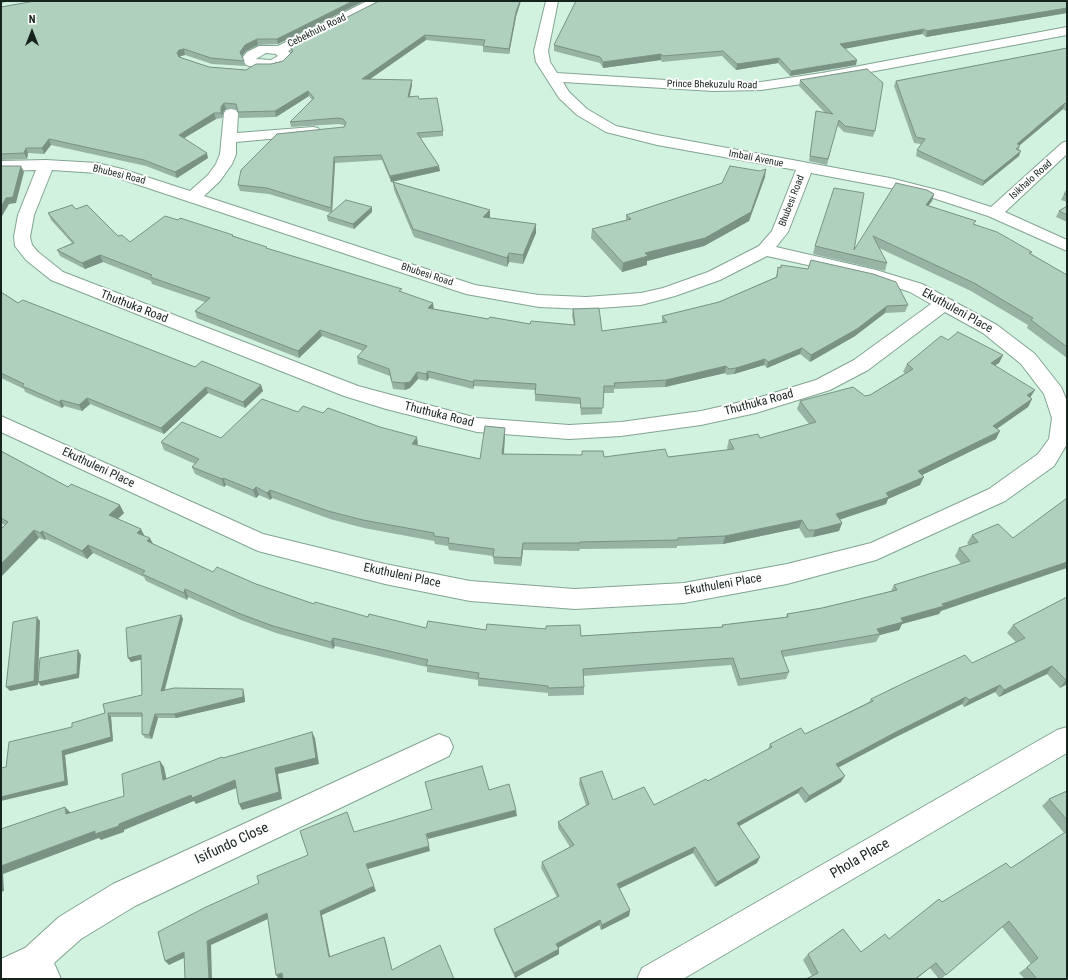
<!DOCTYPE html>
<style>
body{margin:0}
#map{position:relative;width:1068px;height:980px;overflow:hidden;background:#d0f2df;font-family:"Roboto Condensed",sans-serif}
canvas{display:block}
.frame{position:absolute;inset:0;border:2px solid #17231d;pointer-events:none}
.north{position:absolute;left:12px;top:12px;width:40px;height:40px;-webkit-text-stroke:3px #fff;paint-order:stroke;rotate:0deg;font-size:11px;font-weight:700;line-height:16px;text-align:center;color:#17231d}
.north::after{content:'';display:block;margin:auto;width:14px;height:18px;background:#17231d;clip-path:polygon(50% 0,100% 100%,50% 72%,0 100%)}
</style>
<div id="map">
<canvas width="1068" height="980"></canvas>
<div class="frame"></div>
<div class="north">N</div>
</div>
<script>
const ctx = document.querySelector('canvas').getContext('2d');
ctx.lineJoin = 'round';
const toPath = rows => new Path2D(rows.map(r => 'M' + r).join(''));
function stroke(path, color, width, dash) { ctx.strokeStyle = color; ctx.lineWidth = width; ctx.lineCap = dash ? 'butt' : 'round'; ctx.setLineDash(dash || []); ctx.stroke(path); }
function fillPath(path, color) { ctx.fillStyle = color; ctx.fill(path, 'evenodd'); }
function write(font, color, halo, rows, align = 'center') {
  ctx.font = font + ' "Roboto Condensed",sans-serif'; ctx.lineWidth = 4; ctx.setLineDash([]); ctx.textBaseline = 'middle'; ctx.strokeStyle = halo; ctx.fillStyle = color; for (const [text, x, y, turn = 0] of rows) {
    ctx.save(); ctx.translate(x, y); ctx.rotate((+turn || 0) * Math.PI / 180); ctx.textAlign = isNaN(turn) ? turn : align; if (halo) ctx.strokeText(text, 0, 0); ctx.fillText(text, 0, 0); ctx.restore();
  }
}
const minor = toPath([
 [367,1,382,1,380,4,288,51,293,56,284,65,272,68,256,68,246,65,242,58,247,52,259,46,278,46,367,1],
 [266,53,276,54,278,56,271,60,256,59,266,53],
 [546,1,558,1,548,51,550,62,557,73,713,83,761,82,822,73,1067,27,1067,35,822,81,761,90,713,91,563,82,569,92,587,109,616,126,657,135,890,178,945,192,991,207,1062,143,1067,141,1067,154,1005,212,1067,240,1067,251,988,216,933,198,890,188,811,173,788,232,776,247,876,270,922,284,997,325,1035,354,1061,387,1067,401,1067,444,1054,466,1005,501,876,560,787,584,684,603,575,609,470,601,385,584,258,551,1,432,1,416,263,534,385,564,470,581,575,589,684,583,787,564,871,543,989,489,1038,454,1049,439,1052,418,1044,394,1021,364,983,333,945,312,868,370,830,390,756,413,701,425,621,436,569,439,477,432,386,409,344,396,51,280,26,260,15,246,14,237,18,215,36,170,1,171,1,161,46,160,97,163,122,169,190,191,208,175,216,164,220,154,224,113,226,110,231,109,236,110,238,113,237,133,313,127,318,128,320,131,318,134,313,135,236,142,236,154,232,164,220,181,204,196,475,285,539,295,586,297,641,293,663,288,708,272,759,246,772,231,796,170,657,145,606,132,577,115,559,98,536,62,534,51,546,1],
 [52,170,97,173,112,176,466,294,539,307,586,309,641,305,675,296,720,280,767,256,871,279,910,292,931,304,854,360,816,380,754,399,701,411,621,422,569,425,477,418,358,386,63,272,38,252,32,245,30,237,34,215,52,170],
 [1067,727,1067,753,683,979,637,979,642,968,1057,730,1067,727],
 [439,734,449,738,453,747,449,756,135,906,81,939,54,963,61,979,1,979,1,959,25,948,59,917,113,884,439,734]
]);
stroke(minor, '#83a492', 2);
fillPath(minor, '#fff');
fillPath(toPath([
 [35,1,364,1,278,44,258,45,246,51,242,56,244,61,245,66,212,64,185,55,181,56,179,57,209,67,246,70,283,61,292,53,291,51,290,46,516,17,509,54,483,52,483,46,426,40,370,79,412,85,410,96,419,99,443,131,443,136,421,138,440,171,391,182,382,160,335,163,332,212,372,207,372,212,354,229,328,221,327,216,331,213,269,194,240,191,238,185,344,127,345,126,344,125,339,124,291,127,290,122,312,100,309,96,276,117,239,118,237,109,226,109,223,112,222,118,216,119,184,138,208,158,177,178,146,166,51,145,44,154,28,153,27,159,1,160,1,7],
 [1067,1,1067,13,926,37,922,34,845,48,856,65,790,76,778,63,736,70,722,56,662,62,661,60,603,68,600,63,554,51,554,45],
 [1067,48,1067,112,1063,109,1020,145,1019,150,1019,156,982,186,916,156,917,150,921,144,914,143,894,86,896,81],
 [800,80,875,131,873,137,844,132,837,125,827,165,809,161,816,111,825,113,799,86],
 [765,177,749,221,704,246,647,261,647,265,622,272,591,238,592,229,626,220,626,215],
 [393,182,490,210,490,218,536,233,523,264,509,262,507,267,414,237,394,190],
 [927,190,934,194,932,201,928,206,976,221,974,224,1031,254,1067,275,1067,358,1027,328,1028,325,971,291,879,248,887,263,885,271,813,254,815,246,854,250],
 [1067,190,1067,202,1061,200,1064,194],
 [1067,206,1067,222,1056,217,1059,211],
 [76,209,118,236,130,242,234,236,268,249,402,293,434,309,488,319,530,324,574,325,572,316,573,309,602,331,662,323,662,316,719,302,776,277,778,267,908,305,905,312,885,313,855,336,810,362,800,354,767,368,764,365,734,374,727,375,725,373,665,387,614,389,614,393,603,393,602,414,581,415,580,404,535,401,535,390,474,386,473,389,429,378,427,381,418,379,410,388,405,390,393,389,390,376,358,364,357,357,363,351,322,336,299,358,197,318,195,311,205,302,152,284,151,281,103,262,85,269,60,256,57,250,72,243,51,220,48,213],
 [1,292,18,303,195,367,261,385,263,391,245,408,208,393,164,434,90,404,82,411,64,406,62,408,25,392,24,389,1,378],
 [948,340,1003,355,999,363,995,365,1032,399,1028,407,997,429,996,439,922,475,920,485,888,499,886,504,840,519,842,523,839,531,813,537,805,538,799,528,723,544,677,546,677,548,580,549,579,551,523,550,521,566,494,564,493,556,449,550,448,546,435,544,434,541,364,528,330,519,272,498,270,500,259,495,256,498,226,485,224,487,195,474,192,467,195,464,164,450,161,442,221,438,298,412,323,413,418,446,480,459,505,436,504,454,582,455,582,451,604,457,668,457,728,450,727,448,729,440,760,438,809,424,797,409,800,401,865,396,870,395,905,373,903,372,907,364],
 [1,451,68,487,124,513,118,519,141,529,144,536,153,544,213,572,256,584,314,604,368,617,426,628,486,630,581,636,722,627,722,625,786,617,787,614,822,608,891,591,894,585,961,564,955,556,959,548,969,545,967,543,972,535,998,524,939,614,902,624,899,630,880,635,876,642,783,657,789,672,786,679,738,686,731,665,583,676,584,687,584,695,548,696,548,693,478,686,478,680,427,672,427,667,335,646,333,649,276,633,241,620,188,597,187,600,146,581,144,577,93,553,87,559,46,539,45,540,39,538,5,525,1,523],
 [1067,597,1067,684,1060,688,1047,674,999,697,995,692,964,707,962,704,894,738,838,767,841,782,805,803,798,793,739,826,757,863,715,887,693,853,619,889,630,910,629,916,601,930,599,925,558,948,559,954,515,978,495,934,494,929,557,897,541,868,542,862,570,847,558,828,558,822,586,805,579,784,580,778,613,800,654,805,708,781,768,749,770,744,805,734,869,702,871,699,972,663,1016,642,1007,633,1013,625],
 [181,615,183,619,165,690,244,693,245,702,176,718,158,718,152,739,145,738,142,734,142,717,111,717,113,741,65,755,68,785,6,767,72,727,105,713,142,695,141,659,131,662,128,658],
 [1067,791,1067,979,1025,979,1019,973,1031,964,1002,927,941,979,939,979,930,968,916,979,806,979,812,976,803,960,808,954,861,952,889,939,942,902,1011,868,1064,833,1042,806,1049,799]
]), '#96b3a3');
fillPath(toPath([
 [1,1,10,1,1,3],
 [353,1,364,1,278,44,277,39],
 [520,1,521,1,516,17,509,54,509,49,516,12],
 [1067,8,1067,13,926,37,927,31],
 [924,29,922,34,839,50,840,44],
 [425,35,426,40,363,84,362,79],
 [257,39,258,45,246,51,241,57,240,52,245,45],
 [184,49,185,55,181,56,179,58,177,53,179,50],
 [661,54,661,60,603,68,603,62],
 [779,58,778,63,736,70,737,64],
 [857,60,856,65,790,76,791,71],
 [412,80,412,85,408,102,408,97],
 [308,91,309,96,276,117,275,111],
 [224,103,226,109,223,112,222,118,221,113,221,107],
 [1065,103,1063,109,1014,150,1017,144],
 [214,113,216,119,181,140,179,135],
 [49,139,51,145,44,154,42,148],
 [26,148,28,153,27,159,24,153],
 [1021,151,1019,156,982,186,984,181],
 [207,153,208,158,177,178,175,172],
 [334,157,335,163,332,213,331,208],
 [21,166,24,172,16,203,9,204,1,218,1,207],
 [439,166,440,171,391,182,390,176],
 [766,169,765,177,749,221,704,246,647,261,647,265,622,272,623,263,645,253],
 [934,194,932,201,923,213,926,205],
 [372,207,372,212,354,229,353,224],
 [490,210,490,218,483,217],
 [536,224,536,233,523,264,523,255],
 [509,253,509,262,507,267,507,258],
 [100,255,103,262,85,269,82,263],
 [433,303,434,310,428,308],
 [887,306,885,313,855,336,810,362,811,355],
 [320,330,322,336,299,358,298,351],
 [802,348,800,354,767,368,768,362],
 [1003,355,999,363,987,371,991,363],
 [765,359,764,365,734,374,736,368],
 [726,366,725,373,665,387,666,380],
 [428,371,429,378,427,381,426,374],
 [417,372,418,379,410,388,405,390,404,383],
 [474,380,474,386,473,389,473,382],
 [261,385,263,391,245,408,243,402],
 [206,387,208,393,164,434,161,428],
 [1035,390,1030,398,1027,395],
 [87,398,90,404,82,411,79,405],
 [1032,399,1028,407,989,434,993,426],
 [61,400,64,406,62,408,59,402],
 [505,428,505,436,503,462,502,454],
 [1000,431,996,439,914,479,918,471],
 [417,437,418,445,412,444],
 [924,477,920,485,888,499,886,504,833,522,836,514],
 [223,478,226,485,224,487,222,479],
 [256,487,259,495,256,498,253,490],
 [270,490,272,498,270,500,267,493],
 [120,505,124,513,113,523,109,515],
 [802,520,799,528,723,544,725,536],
 [842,523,839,531,813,537,815,530],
 [141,529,145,537,137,533],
 [34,530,39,538,1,577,1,564],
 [42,531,46,539,45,540,40,533],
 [150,538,154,546,147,541],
 [523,543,523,550,521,566,521,558],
 [88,545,93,553,87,559,82,551],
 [1067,562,1067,568,941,611,939,614,902,624,899,630,880,635,877,629,901,618],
 [185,589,188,597,187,600,184,593],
 [181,615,183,619,163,695,161,691],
 [37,617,40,621,38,685,10,691,6,687],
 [333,638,335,646,333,649,331,642],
 [78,650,81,655,79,678,41,686,38,682],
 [141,655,144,659,131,662,128,658],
 [1052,666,1047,674,999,697,1004,690],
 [1066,680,1067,680,1067,684,1060,688],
 [1000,685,995,692,964,707,969,700],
 [243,689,244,693,245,702,176,718,174,714],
 [966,697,962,704,894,738,832,771,836,764,898,731],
 [108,713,111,717,113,741,65,755,68,785,1,801,1,797,62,751],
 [155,714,158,718,152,739,149,735],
 [312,732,315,738,319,764,278,774,282,799,242,810,239,804,275,768],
 [160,761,164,767,168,786,163,780],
 [845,776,841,782,805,803,809,796],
 [235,780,239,787,196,804,194,801,124,830,124,832,101,840,99,838,3,874,4,891,1,892,1,866,95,831,119,824,191,795],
 [802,787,798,793,734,829,737,823],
 [65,807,71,813,66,814],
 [516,810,517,816,428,839,426,834],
 [429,846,430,851,368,869,366,864],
 [695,847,693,853,616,890,617,884],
 [760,857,757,863,715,887,717,882],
 [374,886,376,891,322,915,331,961,329,957,320,911],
 [630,910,629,916,601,930,602,925],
 [267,913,270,918,211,945,212,979,209,979,207,941],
 [600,920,599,925,556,949,556,944],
 [384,937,386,942,393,974,392,970],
 [559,949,559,954,515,978,514,973],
 [184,952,188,956,169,965,165,961],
 [936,963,916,979,915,979],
 [282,973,284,977,279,979,276,975]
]), '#7a9284');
const building = toPath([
 [35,1,353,1,277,39,257,39,245,45,240,52,244,61,211,58,184,49,179,50,177,53,179,57,209,67,246,70,256,64,271,64,283,61,293,51,290,46,379,1,520,1,516,12,509,49,483,46,485,40,425,35,362,79,412,80,408,97,418,96,419,99,437,98,443,131,417,133,439,166,390,176,381,155,334,157,331,208,267,188,238,185,241,170,277,134,344,127,346,123,343,119,338,118,290,122,314,98,308,91,275,111,238,112,236,104,224,103,221,107,221,113,214,113,179,135,207,153,175,172,144,160,49,139,42,148,26,148,24,153,1,154,1,7,35,1],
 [576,1,1067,1,1067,8,927,31,924,29,840,44,857,60,791,71,779,58,737,64,723,51,663,56,661,54,603,62,600,57,554,45,576,1],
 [1067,48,1067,104,1065,103,1017,144,1020,145,1016,149,1021,151,984,181,917,150,925,139,916,137,896,81,1067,48],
 [867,69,883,83,875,131,845,126,839,120,828,159,810,156,816,111,833,114,800,80,867,69],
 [1,166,21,166,13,197,6,198,1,207,1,166],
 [730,166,760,171,766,169,751,212,705,238,645,253,648,256,623,263,592,229,631,219,626,215,722,183,730,166],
 [393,182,490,210,483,217,536,224,523,255,509,253,507,258,413,229,393,182],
 [896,183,927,190,934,194,926,205,976,221,973,224,997,232,1032,252,1029,253,1067,275,1067,347,1031,320,1033,318,974,283,873,236,887,263,815,246,834,188,864,193,854,250,896,183],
 [1067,190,1067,195,1064,194,1067,190],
 [346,200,372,207,353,224,327,216,346,200],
 [72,205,76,209,87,205,118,236,122,235,130,242,165,216,178,220,180,218,233,235,232,236,267,247,266,248,402,289,399,291,433,303,428,308,488,319,490,317,530,324,531,321,575,325,573,309,599,308,602,331,667,322,662,316,719,302,777,277,778,267,781,268,781,265,808,269,811,260,873,274,896,282,908,305,887,306,857,329,811,355,802,348,768,362,765,359,736,368,729,369,726,366,666,380,614,383,615,386,604,386,603,408,581,408,580,398,535,394,536,384,474,380,473,382,428,371,426,374,417,372,410,382,404,383,392,382,389,369,357,357,367,346,320,330,298,351,195,311,210,298,150,277,152,275,100,255,82,263,57,250,74,243,48,213,72,205],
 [1067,206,1067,215,1059,211,1067,206],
 [1,292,18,303,23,300,195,367,202,361,261,385,243,402,206,387,161,428,87,398,79,405,61,400,59,402,22,386,24,384,1,373,1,292],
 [958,332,1003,355,991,363,1035,390,1027,395,1032,399,993,426,1000,431,918,471,924,477,886,493,889,497,836,514,842,523,815,530,808,530,802,520,725,536,678,538,678,540,580,542,580,543,523,543,521,558,493,557,494,549,448,543,449,538,434,536,434,533,363,520,328,511,270,490,267,493,256,487,253,490,223,478,222,479,192,467,199,459,161,442,182,422,221,438,262,399,298,412,303,406,323,413,328,408,380,427,417,437,412,444,480,459,485,426,505,428,502,454,582,455,582,451,603,451,604,457,665,449,668,457,734,449,729,440,758,434,760,438,816,422,800,401,853,387,865,396,870,395,913,369,907,364,941,336,948,340,958,332],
 [1,451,68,487,71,484,120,505,109,515,141,529,137,533,150,538,147,541,213,572,217,567,256,584,314,604,315,602,368,617,369,614,426,628,428,621,486,630,487,624,546,629,546,626,580,625,581,636,723,627,722,625,788,617,787,614,822,608,897,590,894,585,970,561,959,548,978,542,972,535,998,524,1013,538,1067,498,1067,562,942,604,944,606,901,618,903,622,877,629,880,634,781,651,789,672,740,679,733,658,583,669,584,687,548,688,548,686,478,678,479,673,426,665,428,660,333,638,331,642,273,626,238,613,185,589,184,593,142,574,145,571,88,545,82,551,42,531,40,533,34,530,1,564,1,529,8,522,1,518,1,451],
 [1067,597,1067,680,1066,680,1052,666,1004,690,1000,685,969,700,966,697,898,731,836,764,845,776,809,796,802,787,737,823,760,857,717,882,695,847,617,884,630,910,602,925,600,920,556,944,559,949,514,973,494,929,559,896,542,862,574,845,558,822,589,804,580,778,602,771,613,800,644,787,654,805,706,779,708,781,772,747,770,744,801,728,805,734,873,701,871,699,908,681,965,655,972,663,1025,638,1013,625,1067,597],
 [181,615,161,691,174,688,243,689,243,697,174,714,155,714,149,735,142,734,142,713,108,713,111,737,62,751,65,781,1,797,1,768,6,767,9,742,72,727,72,723,105,713,103,704,142,695,141,655,128,658,126,628,181,615],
 [37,617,34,681,6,687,13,622,37,617],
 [78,650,77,674,38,682,40,658,78,650],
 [312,732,316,758,275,768,279,792,239,804,235,780,192,798,191,795,119,824,119,826,95,834,95,831,1,866,1,829,65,807,66,814,124,796,122,774,160,761,163,780,222,757,223,758,312,732],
 [482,766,489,790,509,784,516,810,426,834,429,846,366,864,374,886,320,911,329,957,384,937,392,970,440,945,454,979,283,979,282,973,276,975,267,913,207,941,209,979,185,979,184,952,165,961,158,932,204,908,259,883,257,876,308,855,300,831,347,812,354,832,432,809,425,782,482,766],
 [1067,791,1067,820,1049,799,1067,791],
 [1067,831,1067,979,1037,979,1027,967,1038,958,1009,921,946,975,936,963,915,979,806,979,818,973,808,954,843,929,861,952,885,934,889,939,939,899,942,902,1006,863,1011,868,1067,831]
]);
fillPath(building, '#aed0bd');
stroke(building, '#7a9284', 1);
write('10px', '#17231d', '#fff', [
 ["Cebekhulu Road",317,31,-26],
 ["Prince Bhekuzulu Road",712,85,1],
 ["Imbali Avenue",756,159,11],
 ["Bhubesi Road",119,175,14],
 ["Isikhalo Road",1031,180,-42],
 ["Bhubesi Road",792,201,-69],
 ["Bhubesi Road",427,275,18]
]);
write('12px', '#17231d', '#fff', [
 ["Thuthuka Road",134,307,21],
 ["Ekuthuleni Place",957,311,29],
 ["Thuthuka Road",759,403,-15],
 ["Thuthuka Road",439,415,14],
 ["Ekuthuleni Place",98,468,25],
 ["Ekuthuleni Place",402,576,12],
 ["Ekuthuleni Place",723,585,-10]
]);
write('14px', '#17231d', '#fff', [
 ["Isifundo Close",232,844,-25],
 ["Phola Place",860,859,-30]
]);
</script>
